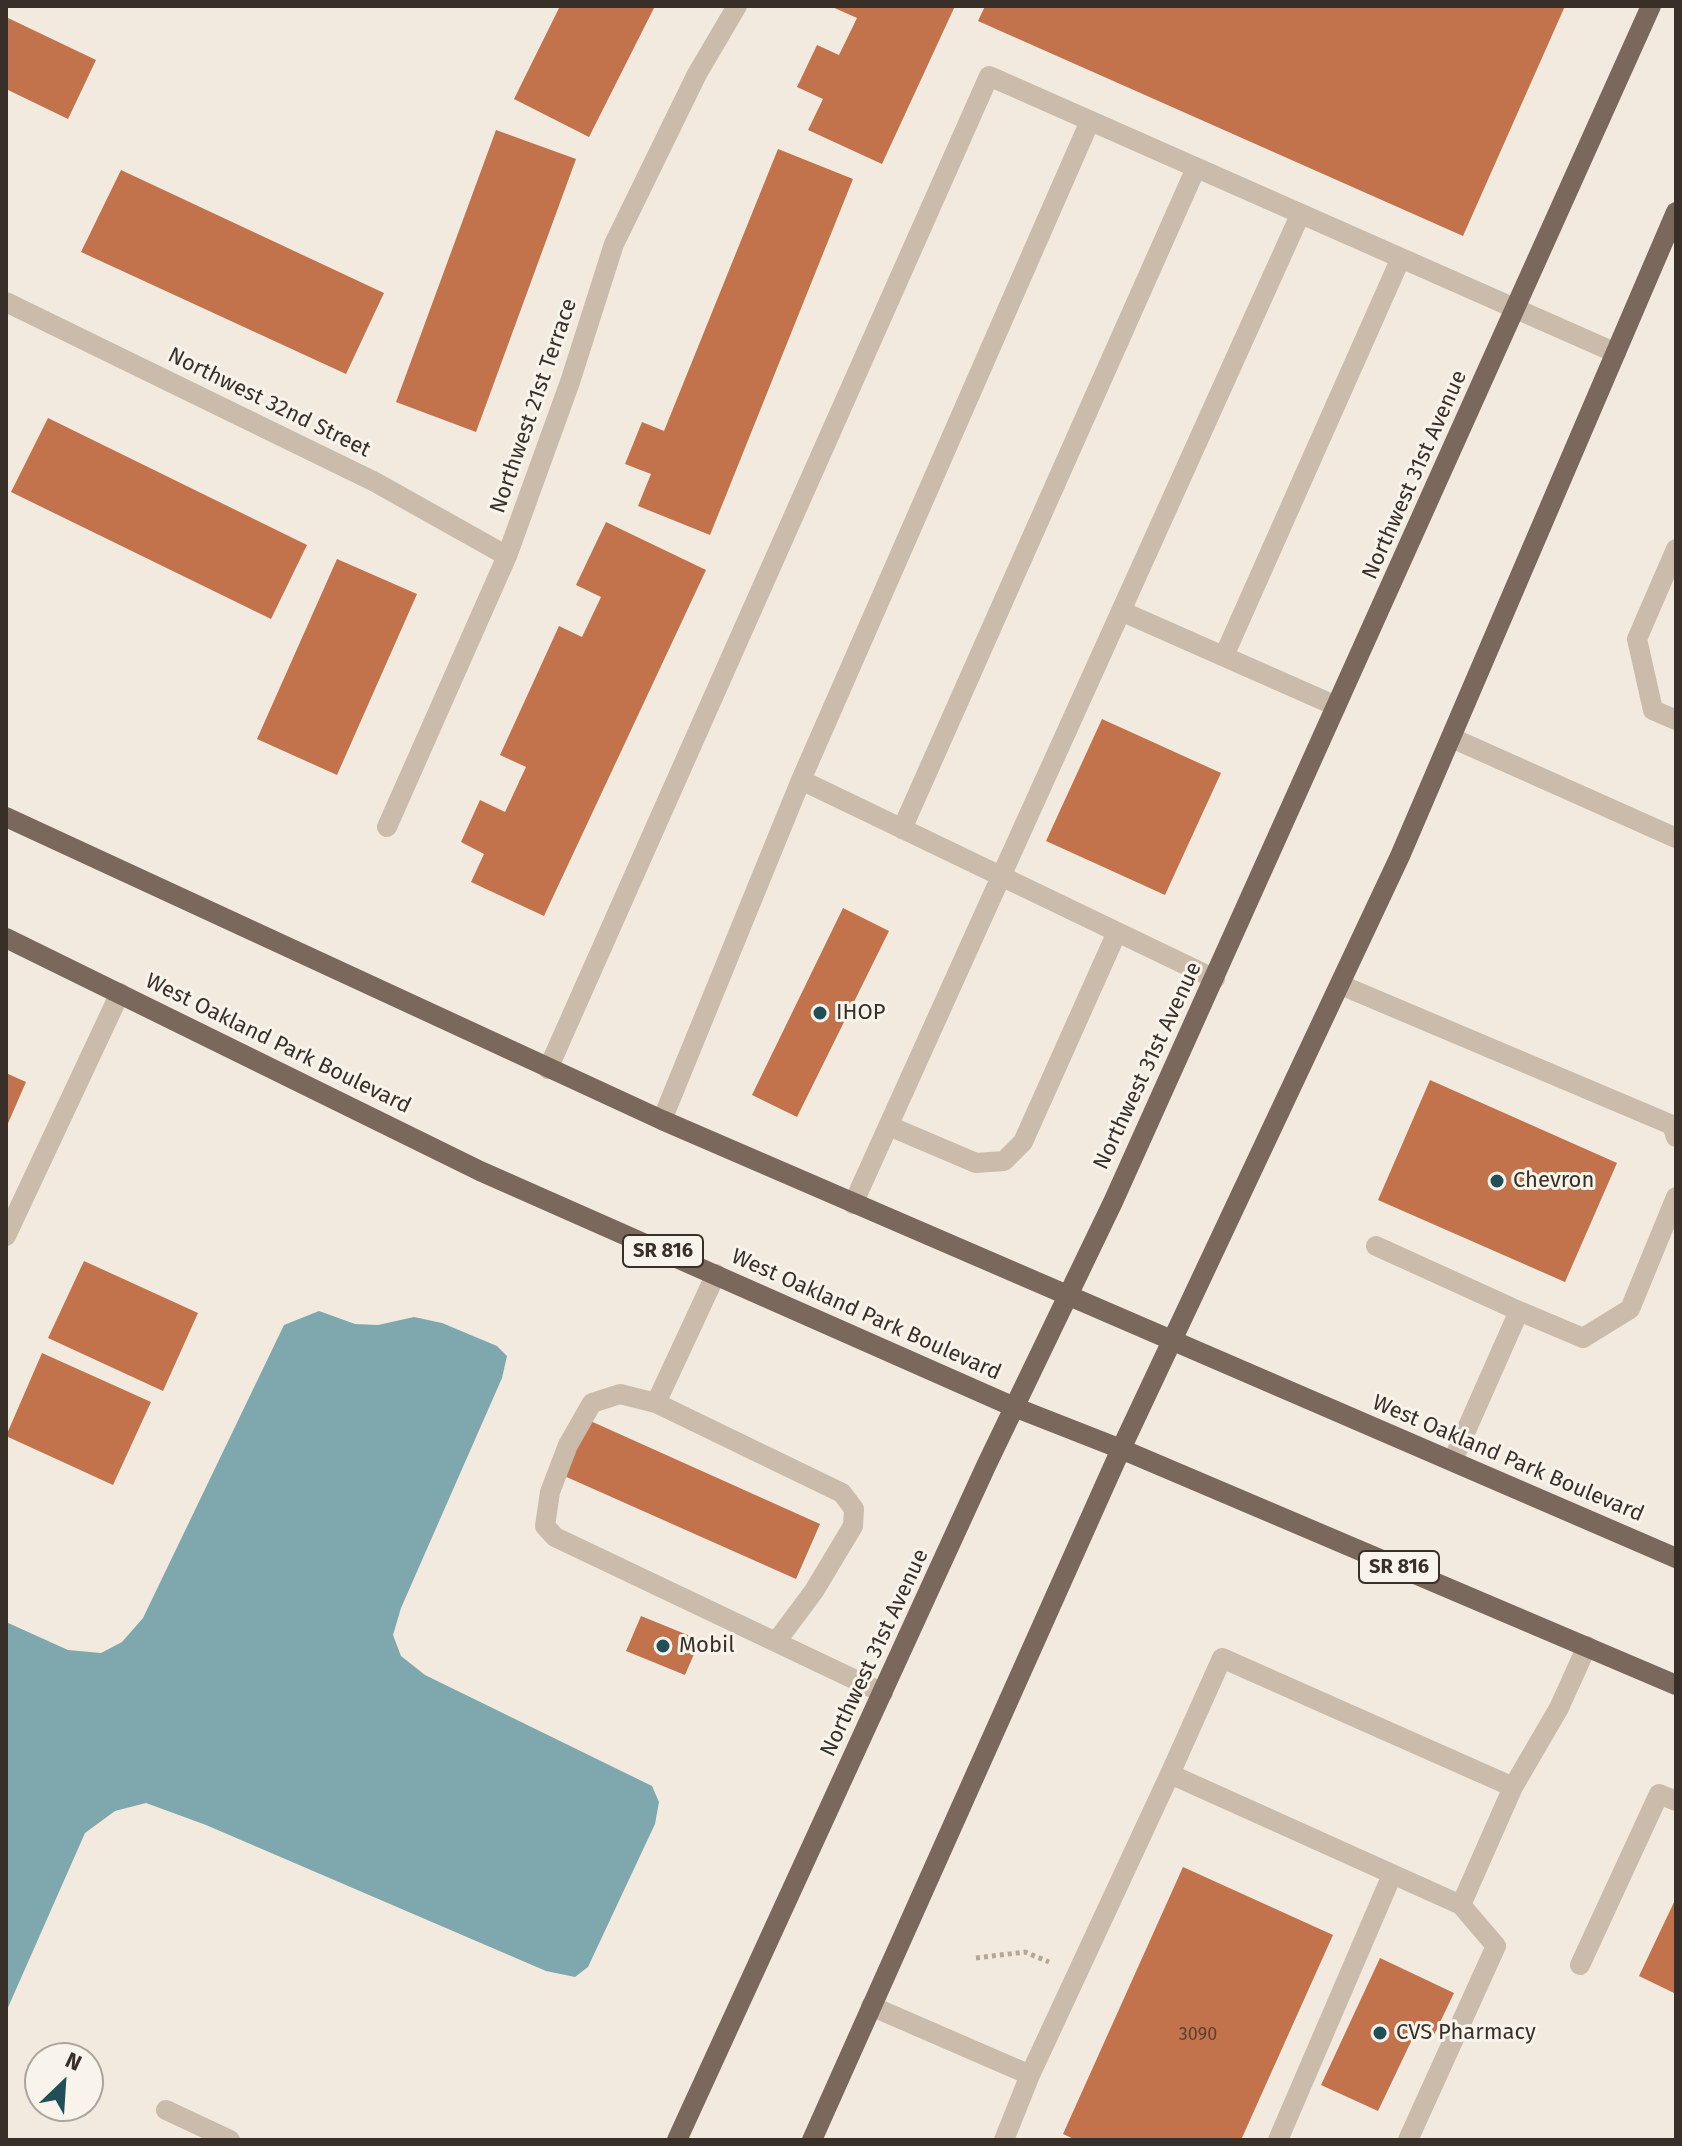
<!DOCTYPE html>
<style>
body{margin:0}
#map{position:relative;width:1682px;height:2146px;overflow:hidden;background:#f2eade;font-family:"Fira Sans",sans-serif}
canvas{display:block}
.frame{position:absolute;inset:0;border:8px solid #382f29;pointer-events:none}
.north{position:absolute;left:24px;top:2042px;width:80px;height:80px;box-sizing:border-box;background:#f9f4eb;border:2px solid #aca59d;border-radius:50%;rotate:25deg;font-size:22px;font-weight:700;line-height:32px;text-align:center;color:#382f29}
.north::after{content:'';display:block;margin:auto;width:28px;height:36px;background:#204f58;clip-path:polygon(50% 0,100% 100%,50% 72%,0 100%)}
</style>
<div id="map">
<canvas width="1682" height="2146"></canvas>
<div class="frame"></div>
<div class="north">N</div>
</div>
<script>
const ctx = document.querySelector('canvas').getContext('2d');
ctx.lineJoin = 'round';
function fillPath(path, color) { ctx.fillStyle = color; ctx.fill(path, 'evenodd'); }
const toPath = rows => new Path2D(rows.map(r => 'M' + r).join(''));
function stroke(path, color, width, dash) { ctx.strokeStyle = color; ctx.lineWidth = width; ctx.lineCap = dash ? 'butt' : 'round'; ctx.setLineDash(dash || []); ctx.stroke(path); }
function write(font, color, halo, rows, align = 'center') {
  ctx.font = font + ' "Fira Sans",sans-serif'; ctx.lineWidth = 6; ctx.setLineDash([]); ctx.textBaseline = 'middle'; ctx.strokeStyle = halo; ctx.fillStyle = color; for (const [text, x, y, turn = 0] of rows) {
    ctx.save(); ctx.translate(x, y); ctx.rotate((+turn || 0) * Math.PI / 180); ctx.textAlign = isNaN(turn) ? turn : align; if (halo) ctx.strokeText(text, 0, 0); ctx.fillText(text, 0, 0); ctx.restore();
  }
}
fillPath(toPath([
 [319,1311,355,1324,378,1325,414,1317,442,1323,497,1346,507,1356,502,1378,401,1608,393,1635,401,1656,425,1675,652,1786,659,1802,655,1824,588,1967,575,1977,546,1971,206,1825,146,1803,115,1811,85,1833,6,2012,6,1622,68,1650,101,1653,122,1642,143,1618,284,1325]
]), '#7ea8ae');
fillPath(toPath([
 [560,6,655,6,589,137,514,99],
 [830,6,955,6,882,164,808,130,823,99,797,87,817,45,839,55,857,18],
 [985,6,1565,6,1463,236,978,21],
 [6,17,96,60,68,119,6,89],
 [496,130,576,159,476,432,396,402],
 [778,149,853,179,710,535,638,506,651,474,625,464,642,422,664,431],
 [121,170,384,293,346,374,81,252],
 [48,418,307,545,271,619,11,492],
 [606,522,706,570,544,916,471,882,484,854,461,842,480,800,505,812,526,767,500,755,559,626,582,637,601,597,576,585],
 [337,559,417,594,337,775,257,739],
 [1102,719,1221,773,1165,895,1046,841],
 [843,908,889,931,797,1117,752,1095],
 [6,1073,26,1082,6,1128],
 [1430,1080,1617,1163,1565,1282,1378,1200],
 [84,1261,198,1313,163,1391,48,1338],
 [42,1353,151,1402,113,1485,6,1436],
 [586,1419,820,1524,796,1579,562,1475],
 [641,1616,700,1640,685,1675,626,1651],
 [1183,1867,1333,1935,1241,2140,1076,2140,1063,2134],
 [1676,1898,1676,1994,1639,1976],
 [1380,1958,1454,1993,1433,2037,1417,2029,1378,2111,1321,2085]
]), '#c2734c');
stroke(toPath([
 [976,1958,1025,1952,1049,1962]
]), '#b6a694', 5, [4, 4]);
stroke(toPath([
 [1121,611,1336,706],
 [1224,656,1400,260],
 [1452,738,1676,838],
 [801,780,1215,979],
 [902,829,1196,168],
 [1341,985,1672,1125,1676,1137],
 [548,1069,989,76,1616,353],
 [662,1120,801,780,1090,121],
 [889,1126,976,1163,1004,1161,1023,1142,1117,932],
 [853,1204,1300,215],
 [1376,1246,1519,1311],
 [716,1274,656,1403,620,1394,592,1403,568,1445,550,1492,545,1526,555,1537,883,1693],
 [656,1403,842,1493,854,1509,853,1526,814,1591,776,1642],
 [1453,1460,1519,1311,1583,1338,1630,1309,1676,1197],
 [1170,1774,1222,1658,1513,1787,1461,1905],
 [1513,1787,1559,1708,1587,1646],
 [1580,1965,1659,1794,1676,1801],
 [871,2006,1030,2075,1004,2140],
 [1030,2075,1170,1774,1461,1905,1496,1946,1408,2140],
 [1278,2140,1392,1875]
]), '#cabbaa', 20);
stroke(toPath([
 [6,302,375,482,507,556],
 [1676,549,1637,639,1653,710,1676,720],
 [387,827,507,556,570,382,614,244,697,74,737,6],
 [6,1236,120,993],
 [166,2110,230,2140]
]), '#cabbaa', 20);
stroke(toPath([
 [6,817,662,1120,1676,1558],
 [6,938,480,1171,1014,1407,1121,1449,1676,1685],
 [677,2140,986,1466,1113,1202,1651,6],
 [812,2140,1121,1449,1400,856,1676,212]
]), '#79685b', 20);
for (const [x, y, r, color] of [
 [820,1013,8,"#204f58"],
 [1497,1181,8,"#204f58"],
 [663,1646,8,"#204f58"],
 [1380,2033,8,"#204f58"]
]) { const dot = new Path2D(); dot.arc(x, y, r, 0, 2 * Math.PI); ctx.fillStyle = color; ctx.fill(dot); stroke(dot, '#f9f4eb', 3); }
write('18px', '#5a4032', null, [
 ["3090",1198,2035]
]);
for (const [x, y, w] of [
 [663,1251,80],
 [1399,1567,80]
]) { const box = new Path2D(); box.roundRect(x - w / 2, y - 16, w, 32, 6); ctx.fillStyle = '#f9f4eb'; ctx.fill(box); stroke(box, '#382f29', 2); }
write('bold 20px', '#382f29', null, [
 ["SR 816",663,1251],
 ["SR 816",1399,1567]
]);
write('22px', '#382f29', '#f9f4eb', [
 ["Northwest 32nd Street",269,403,26],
 ["Northwest 21st Terrace",534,406,-71],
 ["Northwest 31st Avenue",1415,475,-66],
 ["West Oakland Park Boulevard",278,1044,26],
 ["Northwest 31st Avenue",1148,1066,-65],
 ["West Oakland Park Boulevard",866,1315,24],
 ["West Oakland Park Boulevard",1508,1459,23],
 ["Northwest 31st Avenue",875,1653,-65]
]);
write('22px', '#382f29', '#f9f4eb', [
 ["IHOP",836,1013],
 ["Chevron",1513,1181],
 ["Mobil",679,1646],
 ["CVS Pharmacy",1396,2033]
], 'left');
</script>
